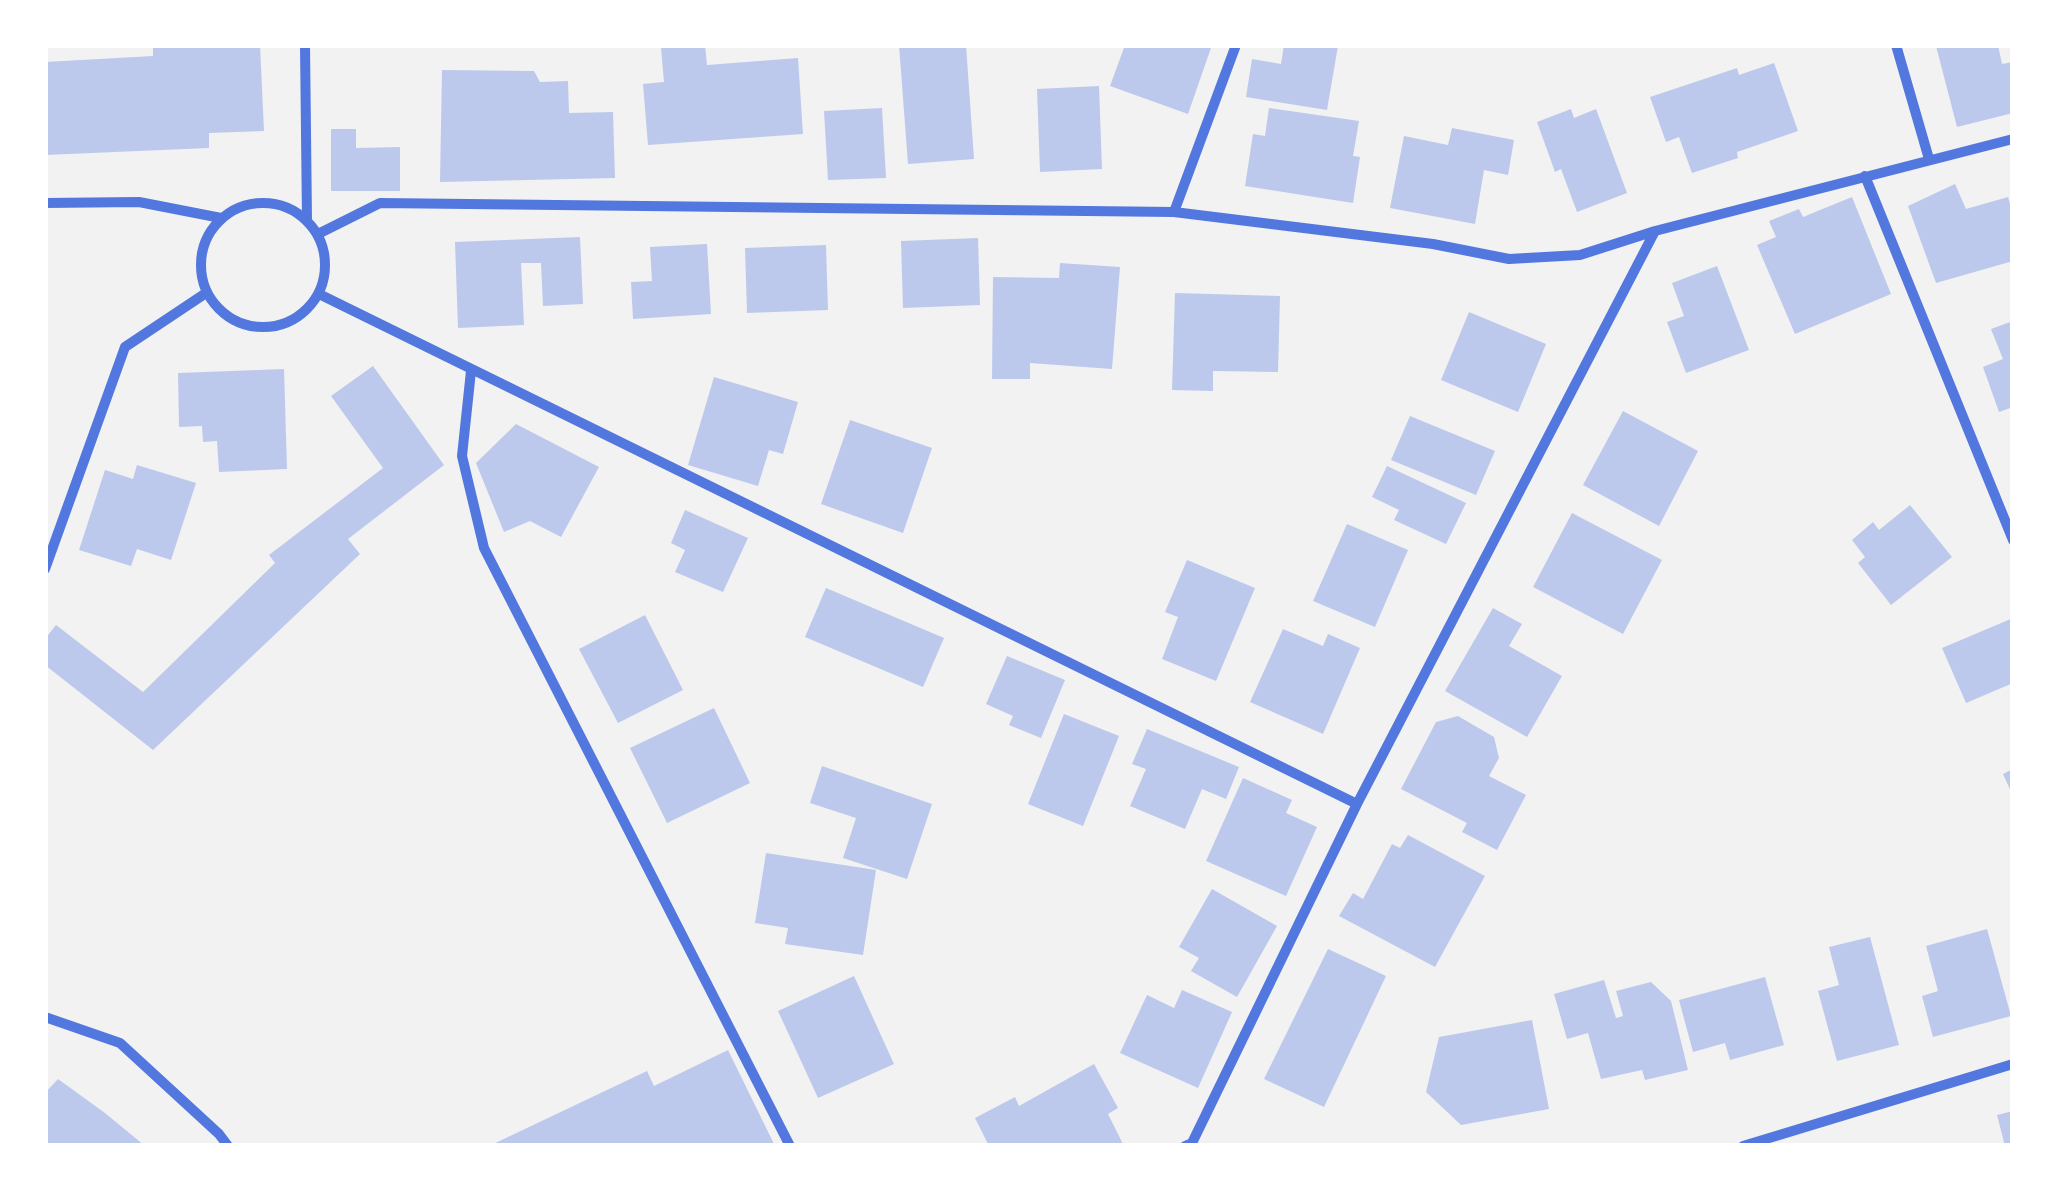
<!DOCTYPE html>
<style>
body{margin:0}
#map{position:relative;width:2058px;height:1191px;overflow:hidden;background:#f2f2f2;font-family:"PT Sans",sans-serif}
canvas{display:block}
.frame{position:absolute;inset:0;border:48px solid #fff;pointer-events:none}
</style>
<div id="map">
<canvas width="2058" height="1191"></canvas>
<div class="frame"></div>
</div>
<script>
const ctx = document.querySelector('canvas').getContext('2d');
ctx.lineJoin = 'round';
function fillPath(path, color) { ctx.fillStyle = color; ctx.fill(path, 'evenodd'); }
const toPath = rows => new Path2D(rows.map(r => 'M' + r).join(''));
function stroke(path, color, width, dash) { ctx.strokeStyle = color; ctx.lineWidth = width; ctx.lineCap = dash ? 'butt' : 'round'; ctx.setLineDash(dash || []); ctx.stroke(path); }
fillPath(toPath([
 [153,45,260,45,264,131,209,133,209,148,45,155,45,62,153,56],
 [705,45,707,65,798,58,803,134,648,145,643,84,664,82,661,48],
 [899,45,966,45,974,159,908,164],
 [1125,45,1212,45,1188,114,1110,86],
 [1284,45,1338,46,1327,110,1246,97,1252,59,1281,64],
 [1940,45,1998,45,2002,64,2013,62,2013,113,1957,127,1936,46],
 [1774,63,1798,131,1737,152,1738,158,1692,173,1679,137,1666,142,1650,97,1737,68,1739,75],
 [442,70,534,71,540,82,568,81,569,113,613,112,615,178,440,182],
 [1099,86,1102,169,1040,172,1037,89],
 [882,108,886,178,828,180,824,111],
 [1269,108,1359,121,1353,156,1360,157,1353,203,1245,186,1253,134,1265,136],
 [1571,109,1574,118,1596,109,1627,193,1577,212,1561,169,1555,172,1537,122],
 [1452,128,1514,140,1508,175,1484,170,1475,224,1390,208,1404,136,1448,145],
 [331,129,356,129,356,148,400,147,400,191,331,191],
 [1955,184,1966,209,2008,197,2013,214,2013,261,1936,283,1908,206],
 [1852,197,1891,294,1795,334,1757,245,1776,237,1769,221,1799,209,1803,217],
 [580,237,583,304,543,306,541,263,521,263,524,325,458,328,455,242],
 [978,238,980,305,903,308,901,241],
 [707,244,711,314,633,319,631,282,652,281,650,247],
 [826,245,828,310,747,313,745,248],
 [1060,263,1120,267,1112,369,1030,363,1030,379,992,379,993,277,1059,278],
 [1717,266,1749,350,1686,373,1667,322,1684,316,1672,283],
 [1175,293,1280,296,1278,372,1213,371,1213,391,1172,390],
 [1469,312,1546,344,1518,412,1441,380],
 [2013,321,2013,407,1999,412,1983,367,2003,359,1991,329],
 [373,366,444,465,348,539,360,554,153,750,45,665,45,639,56,625,143,692,275,563,269,555,383,468,331,396],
 [284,369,287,469,219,472,217,441,203,442,202,426,179,427,178,373],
 [714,377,798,402,783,454,769,450,758,486,688,465],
 [1623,411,1698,451,1659,526,1583,485],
 [1410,416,1495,451,1476,495,1391,460],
 [850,420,932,448,903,533,821,504],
 [516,424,599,467,561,537,530,521,504,532,476,463],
 [137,465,196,483,171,560,137,549,131,566,79,550,105,470,133,479],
 [1387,466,1466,503,1446,544,1394,520,1399,510,1372,497],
 [1910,505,1952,557,1891,605,1858,563,1865,557,1852,540,1873,522,1879,530],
 [685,510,748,538,723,592,675,572,685,550,671,543],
 [1572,513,1662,560,1623,634,1533,587],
 [1347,524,1408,550,1375,627,1313,601],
 [1187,560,1255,588,1216,681,1162,659,1178,617,1165,612],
 [826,588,944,638,923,687,805,637],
 [1493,608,1522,624,1509,646,1562,676,1527,737,1445,691],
 [645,615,683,690,618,723,579,649],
 [2013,618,2013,683,1966,703,1942,648],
 [1283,629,1323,646,1328,634,1360,648,1323,734,1250,702],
 [1007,656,1065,680,1041,738,1009,725,1013,716,986,704],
 [714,708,750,783,667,823,630,748],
 [1064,714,1119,736,1083,826,1028,804],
 [1458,716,1494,737,1499,758,1489,776,1526,795,1497,850,1462,832,1467,823,1401,789,1436,722],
 [1147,729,1239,767,1226,799,1202,789,1185,829,1130,806,1146,769,1132,764],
 [822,766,932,804,907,879,843,858,856,818,810,803],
 [2013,769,2013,796,2003,774],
 [1243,778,1292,800,1286,813,1317,827,1286,896,1206,861],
 [1408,835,1485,876,1435,967,1339,916,1353,893,1363,899,1392,844,1400,848],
 [766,853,876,870,863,955,785,944,788,928,755,923],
 [1212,889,1277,926,1237,997,1191,971,1199,958,1179,947],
 [1987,929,2011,1016,1933,1037,1922,996,1938,991,1926,946],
 [1870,937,1899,1045,1837,1061,1818,991,1839,985,1829,947],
 [1328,949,1386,976,1324,1107,1264,1079],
 [854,976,894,1064,818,1098,778,1011],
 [1765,977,1784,1045,1730,1060,1725,1043,1693,1052,1679,1000],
 [1604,980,1616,1018,1623,1016,1616,991,1651,982,1671,1001,1688,1070,1645,1080,1642,1070,1601,1079,1588,1033,1567,1039,1554,994],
 [1182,990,1232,1012,1198,1088,1120,1053,1147,995,1174,1008],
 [1532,1020,1549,1109,1461,1125,1426,1092,1439,1037],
 [728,1050,775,1146,489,1146,647,1071,654,1086],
 [1094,1064,1118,1108,1108,1114,1123,1144,989,1146,975,1118,1015,1097,1019,1106],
 [58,1079,105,1113,145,1146,45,1146,45,1093],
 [2013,1111,2013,1146,2005,1146,1997,1115]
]), '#bdc9ec');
stroke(toPath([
 [305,45,307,221],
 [1896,45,1929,159],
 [1865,176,2013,540],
 '201 265a62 62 0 1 1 124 0a62 62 0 1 1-124 0Z',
 [45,203,139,202,221,218],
 [1174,212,1236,45],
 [318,234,380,203,1174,212,1433,244,1509,259,1580,255,1655,231,2013,139],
 [319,294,1357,804],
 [471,371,462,456,484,548,790,1146],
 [45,569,125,347,206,293],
 [45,1017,120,1043,219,1134,228,1146],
 [1185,1146,1192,1143,1357,804,1655,231],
 [1743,1146,2013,1064]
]), '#5277de', 10);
</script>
